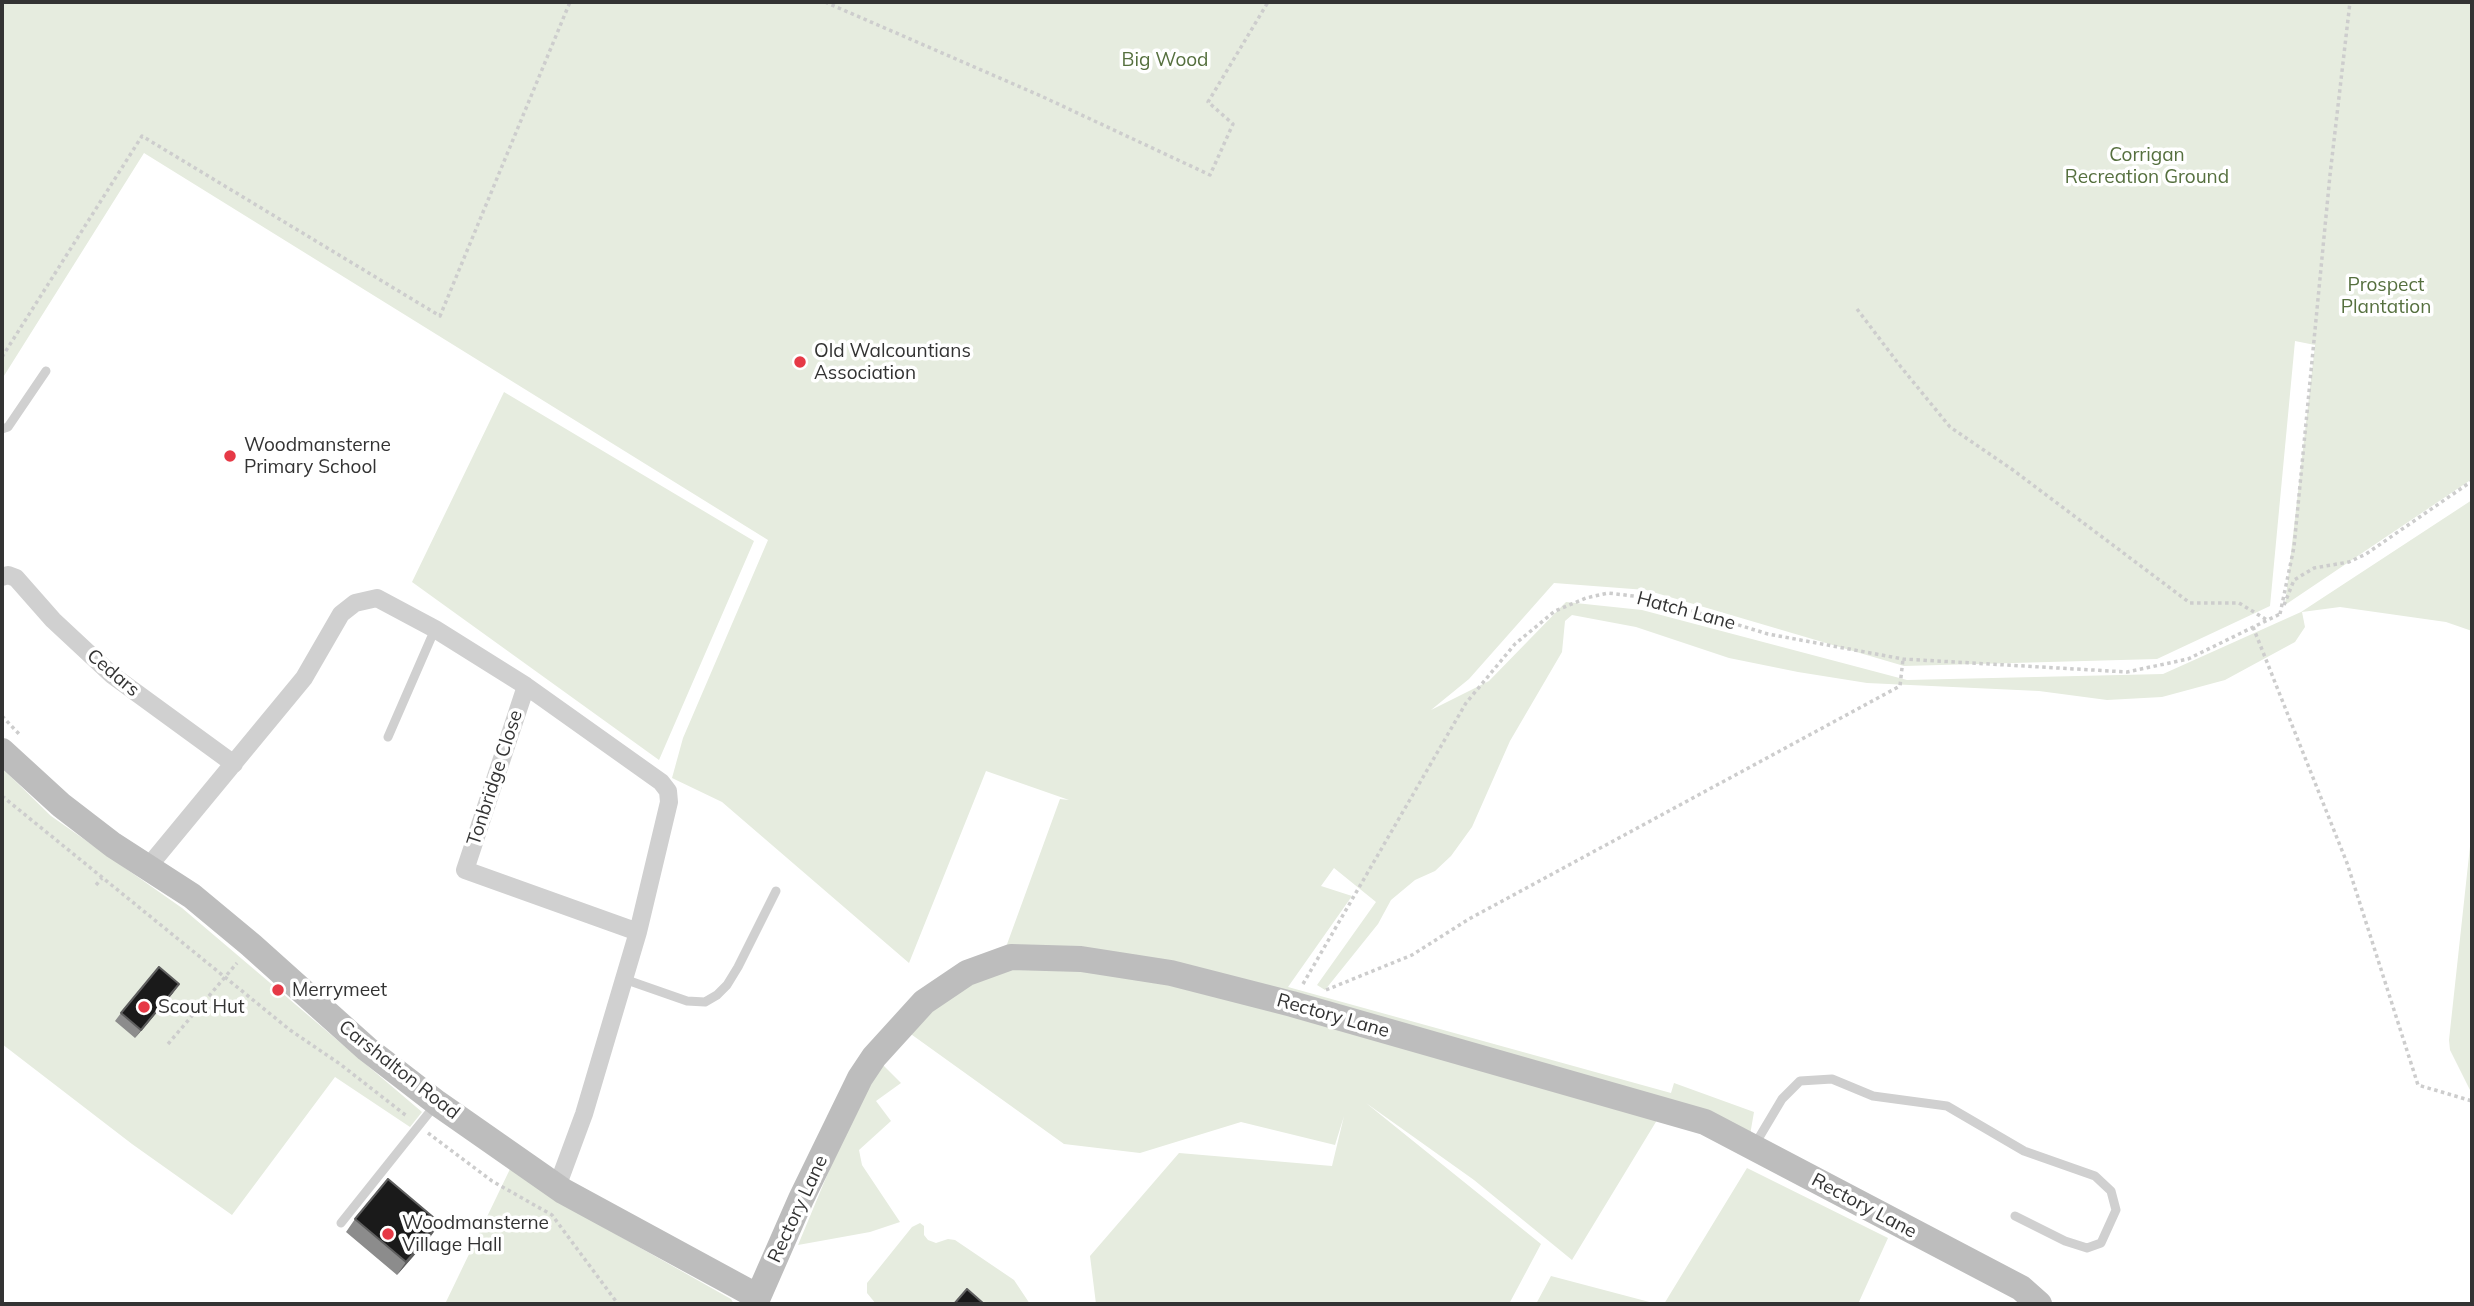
<!DOCTYPE html>
<style>
body{margin:0}
#map{position:relative;width:2474px;height:1306px;overflow:hidden;background:#fff;font-family:Mulish,sans-serif}
canvas{display:block}
.frame{position:absolute;inset:0;border:4px solid #333;pointer-events:none}
</style>
<div id="map">
<canvas width="2474" height="1306"></canvas>
<div class="frame"></div>
</div>
<script>
const ctx = document.querySelector('canvas').getContext('2d');
ctx.lineJoin = 'round';
function fillPath(path, color) { ctx.fillStyle = color; ctx.fill(path, 'evenodd'); }
const toPath = rows => new Path2D(rows.map(r => 'M' + r).join(''));
function stroke(path, color, width, dash) { ctx.strokeStyle = color; ctx.lineWidth = width; ctx.lineCap = dash ? 'butt' : 'round'; ctx.setLineDash(dash || []); ctx.stroke(path); }
function write(font, color, halo, rows, align = 'center') {
  ctx.font = font + ' Mulish,sans-serif'; ctx.lineWidth = 7; ctx.setLineDash([]); ctx.textBaseline = 'middle'; ctx.strokeStyle = halo; ctx.fillStyle = color; for (const [text, x, y, turn = 0] of rows) {
    ctx.save(); ctx.translate(x, y); ctx.rotate((+turn || 0) * Math.PI / 180); ctx.textAlign = isNaN(turn) ? turn : align; if (halo) ctx.strokeText(text, 0, 0); ctx.fillText(text, 0, 0); ctx.restore();
  }
}
fillPath(toPath([
 [2,2,2472,2,2472,479,2285,605,2315,345,2295,341,2270,606,2157,659,1904,666,1646,590,1554,583,1469,679,1431,710,1489,681,1566,602,1642,610,1907,680,2163,674,2301,612,2472,500,2472,631,2446,622,2340,607,2302,612,2305,627,2295,642,2225,680,2162,697,2107,700,2039,691,1867,683,1798,672,1729,658,1636,627,1572,615,1565,621,1562,652,1510,741,1472,827,1451,856,1435,871,1415,880,1391,900,1378,924,1325,990,1317,985,1376,902,1334,868,1321,886,1352,896,1288,987,1671,1093,1674,1083,1754,1112,1750,1135,1668,1102,1572,1260,1474,1180,1366,1103,1541,1244,1509,1304,1096,1304,1090,1256,1179,1153,1332,1166,1344,1116,1335,1145,1241,1122,1140,1153,1064,1144,908,1032,1006,947,1060,799,1069,800,986,771,909,963,722,802,672,778,683,738,768,540,144,153,2,379],
 [504,392,754,541,659,760,412,582],
 [2,768,51,816,182,908,422,1112,410,1127,335,1077,232,1215,132,1144,2,1044],
 [2472,828,2472,1094,2450,1050,2449,1040],
 [880,1062,901,1083,876,1101,891,1121,859,1150,862,1165,900,1222,870,1232,798,1245,848,1125],
 [1747,1168,1888,1238,1858,1304,1664,1304],
 [510,1169,552,1198,731,1299,734,1304,445,1304],
 [920,1223,924,1226,924,1235,928,1240,936,1243,948,1239,955,1240,1014,1280,1030,1304,876,1304,867,1293,867,1283,912,1227],
 [1551,1276,1657,1304,1536,1304]
]), '#e6ecdf');
stroke(toPath([
 [825,2,1041,96,1210,175,1233,124,1208,102,1268,2],
 [1857,309,1901,367,1950,427,2013,470,2190,603,2239,603,2267,620],
 [2,357,142,136,440,316,570,2],
 [2284,605,2294,580,2314,568,2349,562,2366,554,2472,481],
 [2280,614,2294,547,2330,175,2350,2],
 [2253,627,2347,863,2418,1085,2472,1101],
 [2,716,20,735],
 [2,796,290,1030,340,1064,408,1117],
 [96,885,102,878],
 [1303,984,1466,703,1515,644,1555,611,1586,598,1608,593,1650,598,1768,634,1903,659,2127,672,2188,659,2280,614],
 [1326,990,1412,955,1469,919,1900,686,1903,659],
 [168,1044,237,963],
 [428,1133,492,1181,552,1215,618,1304]
]), '#cdcdcd', 3.5, [3.5, 3.5]);
stroke(toPath([
 [2,429,8,427,46,371],
 [388,737,435,629],
 [624,979,687,1001,705,1002,717,995,727,985,738,967,776,891],
 [1754,1146,1782,1099,1800,1081,1832,1079,1873,1096,1947,1106,2024,1151,2095,1176,2111,1191,2116,1210,2101,1243,2087,1248,2065,1241,2015,1216],
 [341,1223,436,1104]
]), '#d0d0d0', 9);
stroke(toPath([
 [2,577,8,575,16,578,53,620,112,675,234,764],
 [526,686,465,870,638,932],
 [148,867,304,678,341,614,355,603,377,598,435,629,526,686,661,782,668,791,669,802,638,932,584,1114,557,1187]
]), '#d0d0d0', 18);
stroke(toPath([
 [2,751,61,805,113,845,192,896,251,945,367,1049,437,1103,563,1191,758,1297,801,1199,860,1078,874,1057,924,1002,967,973,1011,957,1081,959,1171,973,1292,1004,1705,1122,2021,1288,2039,1304]
]), '#bdbdbd', 26);
fillPath(toPath([
 [173,993,135,1038,115,1021,121,1013],
 [355,1219,431,1236,397,1275,346,1232]
]), '#8c8c8c');
fillPath(toPath([
 [179,984,173,993,135,1038,141,1030],
 [440,1223,431,1236,397,1275,406,1262]
]), '#5f5f5f');
const building = toPath([
 [159,967,179,984,141,1030,121,1013,159,967],
 [388,1179,440,1223,406,1262,355,1219,388,1179],
 [967,1289,984,1304,954,1304,967,1289]
]);
fillPath(building, '#1a1a1a');
stroke(building, '#5f5f5f', 2);
for (const [x, y, r, color] of [
 [800,362,7,"#e63946"],
 [230,456,7,"#e63946"],
 [278,990,7,"#e63946"],
 [144,1007,7,"#e63946"],
 [388,1234,7,"#e63946"]
]) { const dot = new Path2D(); dot.arc(x, y, r, 0, 2 * Math.PI); ctx.fillStyle = color; ctx.fill(dot); stroke(dot, '#fff', 2.5); }
write('19px', '#56703f', '#fff', [
 ["Big Wood",1165,60],
 ["Corrigan",2147,155],
 ["Recreation Ground",2147,177],
 ["Prospect",2386,285],
 ["Plantation",2386,307]
]);
write('19px', '#333', '#fff', [
 ["Old Walcountians",814,351],
 ["Association",814,373],
 ["Woodmansterne",244,445],
 ["Primary School",244,467],
 ["Merrymeet",292,990],
 ["Scout Hut",158,1007],
 ["Woodmansterne",402,1223],
 ["Village Hall",402,1245]
], 'left');
write('19px', '#333', '#fff', [
 ["Hatch Lane",1686,611,15],
 ["Cedars",113,673,40],
 ["Tonbridge Close",495,778,-72],
 ["Rectory Lane",1333,1016,16],
 ["Carshalton Road",399,1070,38],
 ["Rectory Lane",1864,1206,28],
 ["Rectory Lane",798,1209,-65]
]);
</script>
